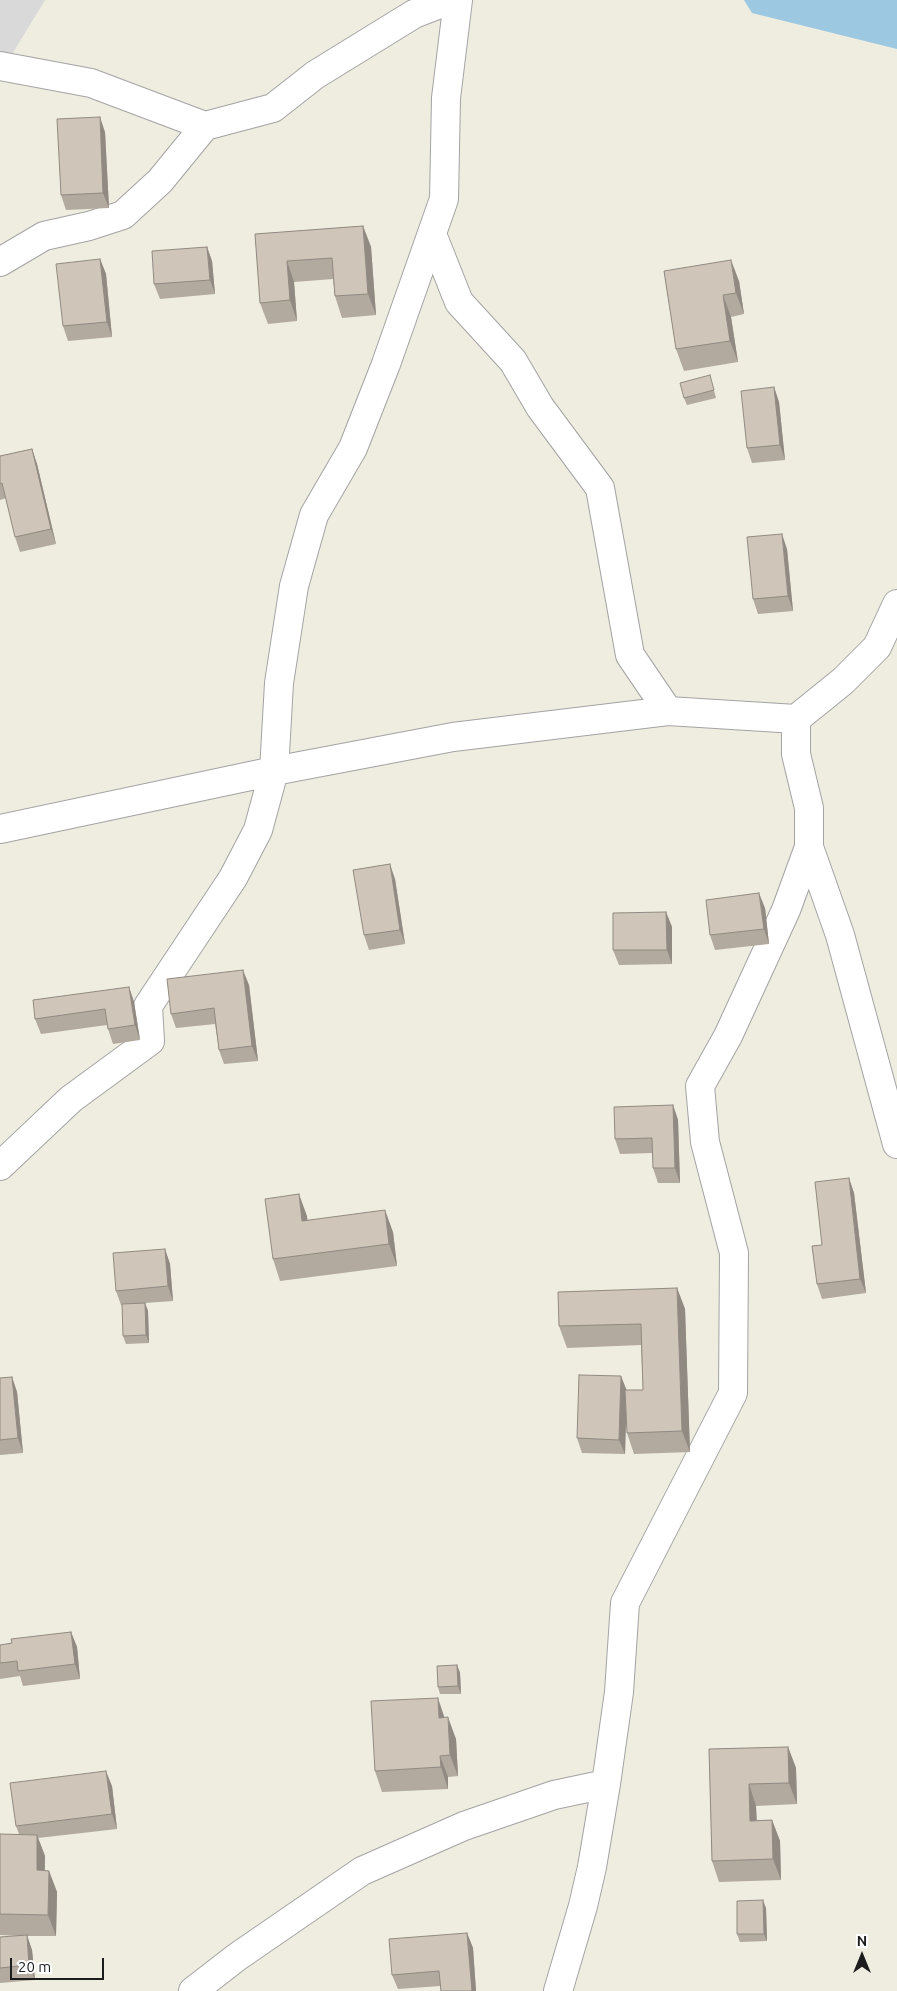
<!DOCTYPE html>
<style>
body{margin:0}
#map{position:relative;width:897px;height:1991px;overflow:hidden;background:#efece0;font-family:Ubuntu,sans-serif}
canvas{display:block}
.north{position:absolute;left:837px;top:1931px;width:50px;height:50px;-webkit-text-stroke:4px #fff;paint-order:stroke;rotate:0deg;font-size:14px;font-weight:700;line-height:20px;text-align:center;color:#1c1c1c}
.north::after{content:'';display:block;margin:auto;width:18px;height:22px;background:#1c1c1c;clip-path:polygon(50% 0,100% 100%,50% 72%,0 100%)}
.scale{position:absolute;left:10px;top:1958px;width:94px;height:22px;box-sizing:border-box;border:2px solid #1c1c1c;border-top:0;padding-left:6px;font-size:15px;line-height:18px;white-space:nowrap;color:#1c1c1c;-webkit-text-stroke:4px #fff;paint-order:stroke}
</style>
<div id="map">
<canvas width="897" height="1991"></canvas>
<div class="north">N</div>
<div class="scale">20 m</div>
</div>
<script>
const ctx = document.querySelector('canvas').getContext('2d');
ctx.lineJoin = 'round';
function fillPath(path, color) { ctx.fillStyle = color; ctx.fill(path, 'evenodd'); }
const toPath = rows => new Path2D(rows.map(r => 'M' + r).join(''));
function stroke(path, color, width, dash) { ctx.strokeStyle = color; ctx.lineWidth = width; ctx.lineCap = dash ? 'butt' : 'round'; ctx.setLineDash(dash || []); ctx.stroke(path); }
fillPath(toPath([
 [0,0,45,0,0,74]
]), '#dad9d9');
fillPath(toPath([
 [744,0,897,0,897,49,752,13]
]), '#9cc9e1');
const street = toPath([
 [0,66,91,83,205,126],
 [432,234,459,302,513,361,540,407,600,488,630,655,668,711],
 [0,262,44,236,89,226,123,215,160,181,205,126,273,108,315,75,414,14,450,0],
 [0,829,274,771,453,737,668,711,796,719],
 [809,847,840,935,897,1144],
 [0,1166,71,1099,150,1041,148,1006,233,878,258,830,274,771,279,683,294,586,314,515,353,448,386,364,444,199,446,98,458,0],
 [193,1991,237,1957,362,1871,464,1826,554,1795,606,1784],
 [558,1991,583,1906,592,1867,606,1784,619,1692,625,1603,733,1393,734,1253,705,1142,700,1086,728,1036,786,910,809,847,809,808,796,754,796,719,843,681,877,647,897,604]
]);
stroke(street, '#a3a3a3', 30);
stroke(street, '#fff', 28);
fillPath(toPath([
 [105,132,109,208,66,210,61,195],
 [363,226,371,247,376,315,342,318,335,296,333,279,294,282,297,321,268,324,260,303,255,234],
 [207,247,212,261,215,294,160,299,154,284],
 [100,259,106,274,112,337,68,341,63,326],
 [664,271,739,281,744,314,731,317,738,362,684,371,676,349],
 [712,383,716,398,687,405,684,398],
 [774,387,779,402,785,460,752,463,747,448],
 [32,449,37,464,56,544,20,552,15,537,6,498,0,500,0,456],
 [787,549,793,611,758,614,753,599],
 [395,879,405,944,369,950,364,935],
 [765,908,769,944,715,950,710,935],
 [666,912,672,927,672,964,619,965,613,950],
 [249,985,258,1061,224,1064,219,1050,215,1024,176,1028,171,1014],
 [129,987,134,1002,140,1040,113,1044,108,1029,107,1025,41,1034,35,1019],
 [673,1105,678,1120,680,1183,658,1183,653,1168,652,1153,620,1154,615,1139],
 [849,1178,854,1193,866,1293,822,1299,817,1284,822,1245],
 [307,1216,307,1220,393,1232,397,1266,280,1281,273,1259],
 [165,1249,170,1264,173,1301,145,1303,148,1311,149,1343,126,1344,123,1336,122,1305,121,1305,116,1291],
 [677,1288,685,1309,690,1452,634,1454,627,1433,626,1414,625,1454,582,1453,577,1438,627,1390,643,1390,641,1345,567,1348,559,1326],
 [12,1377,17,1392,23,1453,0,1455,0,1378],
 [71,1632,77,1647,80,1679,23,1686,20,1676,0,1679,0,1645,12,1643],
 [457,1665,460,1673,461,1694,440,1694,438,1687],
 [445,1718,456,1739,458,1776,448,1777,448,1789,382,1792,375,1771],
 [788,1747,796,1768,797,1804,756,1806,757,1820,772,1820,780,1841,781,1880,719,1882,712,1861,709,1749],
 [112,1786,117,1829,38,1838,45,1856,45,1870,49,1871,57,1892,56,1936,27,1936,32,1950,35,1980,0,1983,0,1937,19,1936,0,1935,0,1834,19,1834,16,1826],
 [766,1908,767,1941,740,1942,737,1934],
 [467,1933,473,1948,476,1991,441,1991,440,1986,398,1989,392,1975]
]), '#b2a99f');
fillPath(toPath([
 [100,117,105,132,109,208,103,193],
 [363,226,371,247,376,315,368,294],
 [207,247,212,261,215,294,210,280],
 [100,259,106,274,112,337,107,322],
 [731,260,739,281,744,314,736,293],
 [287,261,294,282,297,321,290,300],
 [723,295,731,317,738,362,730,341],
 [774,387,779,402,785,460,780,445],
 [32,449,37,464,56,544,51,529],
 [782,534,787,549,793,611,788,596],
 [390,864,395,879,405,944,400,930],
 [759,893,765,908,769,944,764,929],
 [666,912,672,927,672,964,667,950],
 [243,970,249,985,258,1061,252,1046],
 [129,987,134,1002,140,1040,135,1025],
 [673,1105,678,1120,680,1183,675,1168],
 [849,1178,854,1193,866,1293,860,1279],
 [299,1194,307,1216,310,1242,302,1221],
 [385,1210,393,1232,397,1266,389,1244],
 [165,1249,170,1264,173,1301,168,1286],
 [677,1288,685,1309,690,1452,682,1431],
 [145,1303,148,1311,149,1343,146,1335],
 [621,1376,627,1391,625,1454,619,1440],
 [12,1377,17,1392,23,1453,18,1438],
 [71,1632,77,1647,80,1679,75,1664],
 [457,1665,460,1673,461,1694,458,1686],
 [438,1698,445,1719,439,1718],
 [448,1717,456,1739,458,1776,450,1755],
 [788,1747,796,1768,797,1804,789,1783],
 [440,1756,448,1777,448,1789,441,1767],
 [106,1771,112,1786,117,1829,112,1814],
 [749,1784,756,1806,757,1842,750,1821],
 [772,1820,780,1841,781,1880,773,1859],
 [37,1835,45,1856,44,1891,37,1870],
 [49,1871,57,1892,56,1936,48,1915],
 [763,1900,766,1908,767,1941,764,1934],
 [467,1933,473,1948,476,1991,472,1991],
 [27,1935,32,1950,35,1980,29,1965]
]), '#918a82');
const building = toPath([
 [100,117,103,193,61,195,57,119,100,117],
 [363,226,368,294,335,296,332,258,287,261,290,300,260,303,255,234,363,226],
 [207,247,210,280,154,284,152,251,207,247],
 [100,259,107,322,63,326,56,264,100,259],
 [731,260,736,293,723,295,730,341,676,349,664,271,731,260],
 [710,375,714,390,684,398,680,383,710,375],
 [774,387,780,445,747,448,741,391,774,387],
 [32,449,51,529,15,537,2,483,0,484,0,456,32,449],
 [782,534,788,596,753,599,747,537,782,534],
 [390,864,400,930,364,935,353,870,390,864],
 [759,893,764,929,710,935,706,900,759,893],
 [666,912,667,950,613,950,613,913,666,912],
 [243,970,252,1046,219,1050,214,1008,171,1014,167,979,243,970],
 [129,987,135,1025,108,1029,105,1009,35,1019,33,1000,129,987],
 [673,1105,675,1168,653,1168,652,1138,615,1139,614,1107,673,1105],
 [849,1178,860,1279,817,1284,812,1246,822,1245,815,1182,849,1178],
 [299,1194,302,1221,385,1210,389,1244,273,1259,265,1199,299,1194],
 [165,1249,168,1286,116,1291,113,1253,165,1249],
 [677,1288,682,1431,627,1433,625,1390,643,1390,641,1324,559,1326,558,1292,677,1288],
 [145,1303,146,1335,123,1336,122,1304,145,1303],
 [579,1375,621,1376,619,1440,577,1438,579,1375],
 [12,1377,18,1438,0,1440,0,1378,12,1377],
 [71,1632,75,1664,18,1671,17,1661,0,1663,0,1645,12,1643,11,1639,71,1632],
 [457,1665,458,1686,438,1687,437,1666,457,1665],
 [438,1698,439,1718,448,1717,450,1755,440,1756,441,1767,375,1771,371,1701,438,1698],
 [788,1747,789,1783,749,1784,750,1821,772,1820,773,1859,712,1861,709,1749,788,1747],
 [106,1771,112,1814,16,1826,10,1783,106,1771],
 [0,1834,37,1835,37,1870,49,1871,48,1915,0,1914,0,1834],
 [763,1900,764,1934,737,1934,737,1901,763,1900],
 [467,1933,472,1991,441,1991,439,1971,392,1975,389,1939,467,1933],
 [27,1935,29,1965,0,1968,0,1937,27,1935]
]);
fillPath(building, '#cfc5b9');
stroke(building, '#918a82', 1);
</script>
